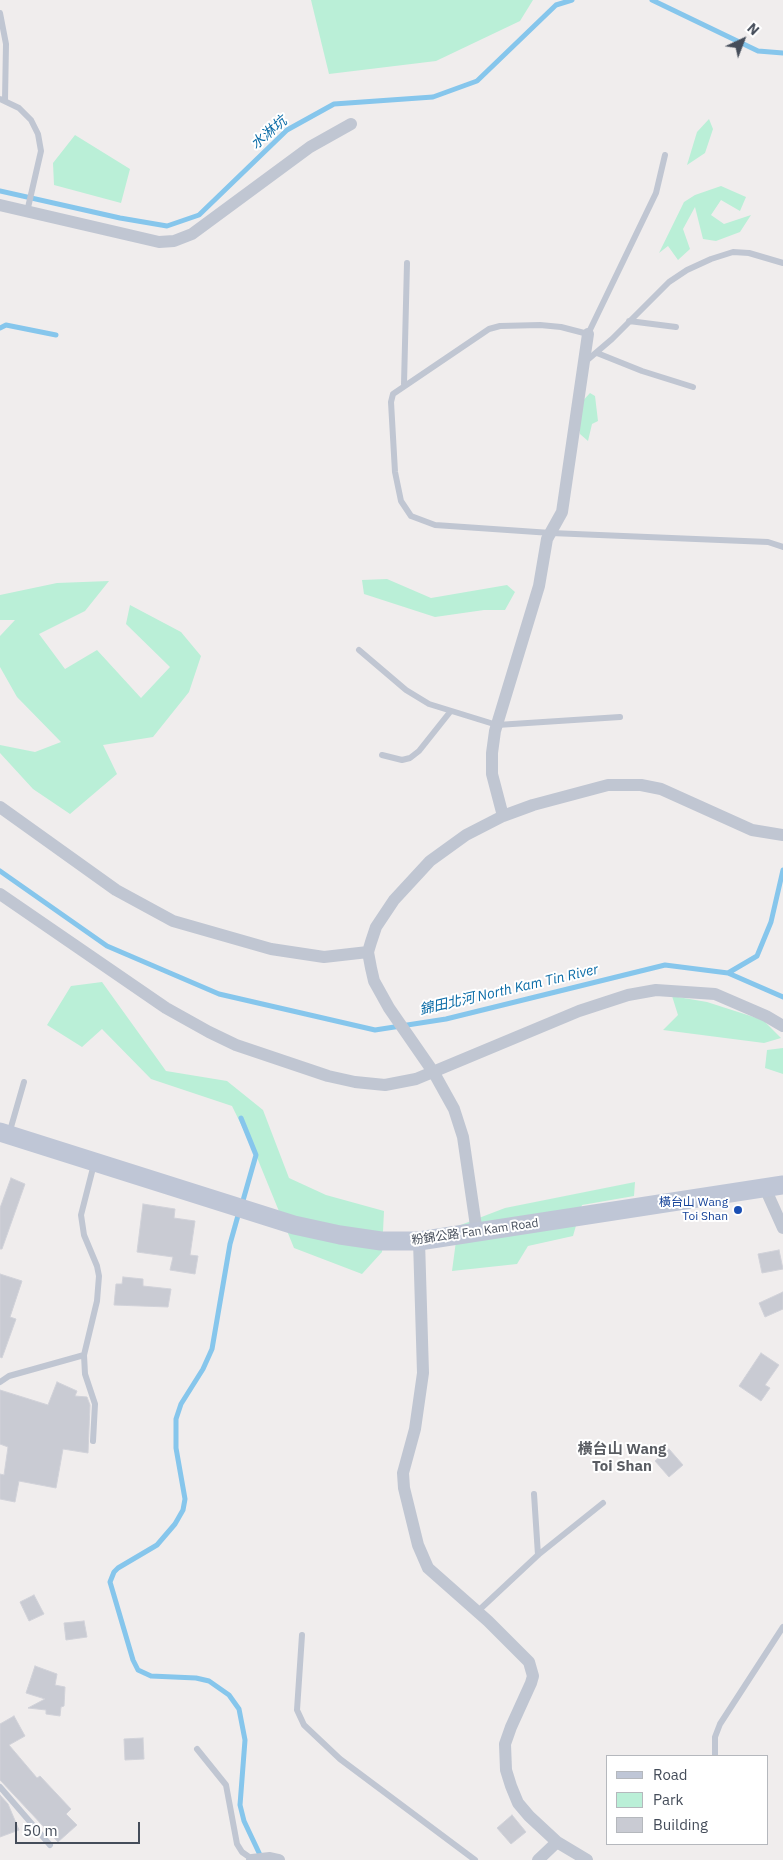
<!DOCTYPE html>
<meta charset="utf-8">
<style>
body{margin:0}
#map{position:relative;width:783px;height:1860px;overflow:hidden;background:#f0eded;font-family:"IBM Plex Sans",sans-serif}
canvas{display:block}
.legend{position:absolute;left:606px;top:1755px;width:162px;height:90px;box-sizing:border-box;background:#fff;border:1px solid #b5b8bd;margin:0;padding:6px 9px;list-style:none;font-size:15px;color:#454d5a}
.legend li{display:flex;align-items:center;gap:10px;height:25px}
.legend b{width:25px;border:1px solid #b5b8bd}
.north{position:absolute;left:718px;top:15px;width:50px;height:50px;-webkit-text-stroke:4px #fff;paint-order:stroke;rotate:43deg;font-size:14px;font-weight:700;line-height:20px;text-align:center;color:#454d5a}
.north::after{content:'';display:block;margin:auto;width:18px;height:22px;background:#454d5a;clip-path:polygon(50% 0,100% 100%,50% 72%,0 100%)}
.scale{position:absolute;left:15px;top:1822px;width:125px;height:22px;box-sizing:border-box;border:2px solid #454d5a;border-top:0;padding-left:6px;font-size:15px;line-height:18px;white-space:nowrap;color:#454d5a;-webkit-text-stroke:4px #fff;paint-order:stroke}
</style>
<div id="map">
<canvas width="783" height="1860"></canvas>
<ul class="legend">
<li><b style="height:6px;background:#bfc6d6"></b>Road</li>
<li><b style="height:14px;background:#baefd7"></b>Park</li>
<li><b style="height:14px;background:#c9cbd3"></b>Building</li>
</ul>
<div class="north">N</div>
<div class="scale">50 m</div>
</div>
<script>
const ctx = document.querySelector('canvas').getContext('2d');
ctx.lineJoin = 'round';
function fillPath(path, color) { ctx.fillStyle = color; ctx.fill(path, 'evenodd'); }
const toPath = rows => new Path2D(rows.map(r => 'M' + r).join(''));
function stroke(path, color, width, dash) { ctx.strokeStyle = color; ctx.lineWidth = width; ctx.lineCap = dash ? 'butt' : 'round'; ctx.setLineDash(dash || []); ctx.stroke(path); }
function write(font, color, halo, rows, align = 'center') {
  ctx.font = font + ' "IBM Plex Sans","Noto Sans TC",sans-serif'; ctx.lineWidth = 4; ctx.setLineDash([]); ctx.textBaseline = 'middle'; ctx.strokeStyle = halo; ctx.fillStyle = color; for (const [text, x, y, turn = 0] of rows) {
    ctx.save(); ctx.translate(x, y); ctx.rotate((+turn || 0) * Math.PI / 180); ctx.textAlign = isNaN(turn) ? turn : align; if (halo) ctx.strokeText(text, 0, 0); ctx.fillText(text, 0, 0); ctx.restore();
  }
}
fillPath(toPath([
 [311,0,533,0,520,21,436,61,329,74],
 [709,119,713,129,705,153,687,165,697,132],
 [75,135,130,169,121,203,54,185,53,163],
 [721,186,746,197,740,211,721,200,711,215,724,224,751,215,740,232,716,241,703,239,695,207,683,229,690,249,678,260,668,246,659,253,684,202,695,195],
 [590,393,595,396,598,421,592,424,588,441,580,434,578,406],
 [387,579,431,598,507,585,515,592,505,610,484,610,435,617,364,594,362,580],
 [109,581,85,611,39,634,65,669,97,650,141,698,170,667,126,624,130,605,181,632,201,656,189,692,153,737,103,745,117,774,70,814,33,789,0,753,0,745,35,752,61,742,17,697,0,667,0,636,15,620,0,620,0,595,57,583],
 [102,982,166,1071,227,1081,263,1110,289,1178,326,1195,384,1211,382,1252,362,1274,294,1248,256,1155,232,1106,151,1079,102,1029,82,1047,47,1025,71,986],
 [672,996,707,1002,763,1020,781,1038,764,1043,663,1030,678,1015],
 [783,1048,783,1074,765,1068,767,1050],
 [635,1182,634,1196,582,1205,573,1236,528,1246,517,1264,452,1271,458,1226,505,1208]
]), '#baefd7');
stroke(toPath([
 [652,0,758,51,783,53],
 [0,191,120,218,167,226,199,215,287,130,334,104,433,97,477,81,556,5,572,0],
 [0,328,6,325,56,335],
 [0,871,107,946,219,994,375,1030,446,1019,665,965,728,973,783,997],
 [728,973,757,956,771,922,783,870],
 [241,1118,256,1155,242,1204],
 [239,1212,230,1244,212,1349,203,1369,181,1404,176,1419,176,1448,185,1499,183,1510,175,1524,157,1545,118,1568,114,1572,110,1582,133,1660,138,1670,151,1676,196,1678,209,1681,229,1695,239,1709,245,1740,240,1805,244,1821,261,1857]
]), '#86c6ec', 5);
const building = toPath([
 [11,1178,25,1184,2,1249,0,1249,0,1208,11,1178],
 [143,1204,175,1209,174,1218,195,1221,190,1255,198,1256,195,1274,170,1270,173,1257,137,1252,143,1204],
 [779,1250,783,1269,762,1273,758,1254,779,1250],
 [0,1274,22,1281,10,1317,16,1319,2,1358,0,1357,0,1274],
 [123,1277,143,1279,143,1286,171,1289,168,1307,114,1305,116,1284,122,1284,123,1277],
 [783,1292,783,1309,765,1317,759,1303,783,1292],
 [761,1353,779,1365,765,1385,770,1388,761,1401,739,1386,761,1353],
 [57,1382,77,1391,75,1396,87,1397,90,1405,88,1453,63,1449,56,1488,19,1481,15,1502,0,1499,0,1474,4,1475,8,1447,0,1444,0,1390,48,1405,57,1382],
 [669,1449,683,1465,669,1477,655,1461,669,1449],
 [34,1595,44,1614,29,1621,20,1602,34,1595],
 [84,1621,87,1637,66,1640,64,1623,84,1621],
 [35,1666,57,1674,55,1685,65,1687,64,1706,61,1707,60,1716,46,1714,46,1710,28,1708,45,1699,26,1693,35,1666],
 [14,1716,25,1736,9,1745,37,1778,40,1776,71,1809,66,1814,77,1825,58,1842,0,1780,0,1724,14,1716],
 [143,1738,144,1759,125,1760,124,1739,143,1738],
 [0,1795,8,1804,19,1830,0,1837,0,1795],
 [512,1815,526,1832,511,1844,497,1828,512,1815]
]);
fillPath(building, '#c9cbd3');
stroke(building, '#d1d2d9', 1);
stroke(toPath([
 [0,13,6,44,5,100],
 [0,99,19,108,31,120,38,134,41,151,27,212],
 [665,155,656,193,588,334,561,327,540,325,500,326,489,329,393,394,391,402,395,472,401,501,411,516,435,525,551,533,768,542,783,547],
 [629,321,676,327],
 [597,353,642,371,693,387],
 [585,362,612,339,669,282,687,270,711,259,733,252,749,253,783,263],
 [404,384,407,263],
 [359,650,406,690,429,704,497,725,620,717],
 [382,755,402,760,410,758,419,751,450,712],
 [9,1134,24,1082],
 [0,1382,9,1376,84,1355],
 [93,1441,95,1404,85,1374,84,1355,97,1301,99,1276,97,1266,84,1235,81,1215,94,1164],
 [534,1494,538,1555],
 [477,1612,538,1555,603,1503],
 [302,1635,297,1710,304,1725,340,1759,475,1860],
 [197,1749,226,1785,237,1844,242,1852,252,1859],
 [715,1756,715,1737,720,1724,783,1627],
 [0,1787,50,1845]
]), '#c0c6d2', 6);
stroke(toPath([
 [0,205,159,242,174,241,192,234,310,147,351,124],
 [0,807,116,890,173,921,271,949,324,957,368,952],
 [503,816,492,774,492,753,495,731,539,586,547,539,562,512,588,334],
 [0,894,166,1008,209,1032,236,1045,328,1076,355,1082,385,1085,416,1079,579,1011,628,995,656,990,715,994,766,1016,783,1026],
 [765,1188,783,1228],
 [477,1233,463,1137,454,1109,434,1073,389,1008,374,981,371,968,368,952,371,942,376,927,394,900,430,861,466,835,503,816,533,805,608,785,641,785,661,789,752,830,783,835],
 [419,1241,423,1373,415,1429,403,1473,404,1488,418,1545,428,1568,488,1621,529,1662,533,1676,531,1683,511,1727,505,1744,506,1770,511,1786,518,1803,529,1816,557,1842,587,1860],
 [252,1860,270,1858,279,1860],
 [538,1860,557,1842]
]), '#c0c6d2', 12);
stroke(toPath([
 [0,1132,294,1225,340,1235,381,1241,419,1241,783,1185]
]), '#bfc6d6', 19);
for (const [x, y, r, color] of [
 [738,1210,5,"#1a4fb4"]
]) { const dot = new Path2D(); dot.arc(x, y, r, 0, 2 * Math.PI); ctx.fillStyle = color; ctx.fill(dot); stroke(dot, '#fff', 2); }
write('12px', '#164399', '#fff', [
 ["橫台山 Wang",728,1203],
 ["Toi Shan",728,1217]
], 'right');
write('12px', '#454d5a', '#fff', [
 ["粉錦公路 Fan Kam Road",475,1232,-8]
]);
write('italic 14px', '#0b6ca7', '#fff', [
 ["水淋坑",269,133,-41],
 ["錦田北河 North Kam Tin River",509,990,-13]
]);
write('bold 15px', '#595c62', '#fff', [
 ["橫台山 Wang",622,1450],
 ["Toi Shan",622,1467]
]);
</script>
